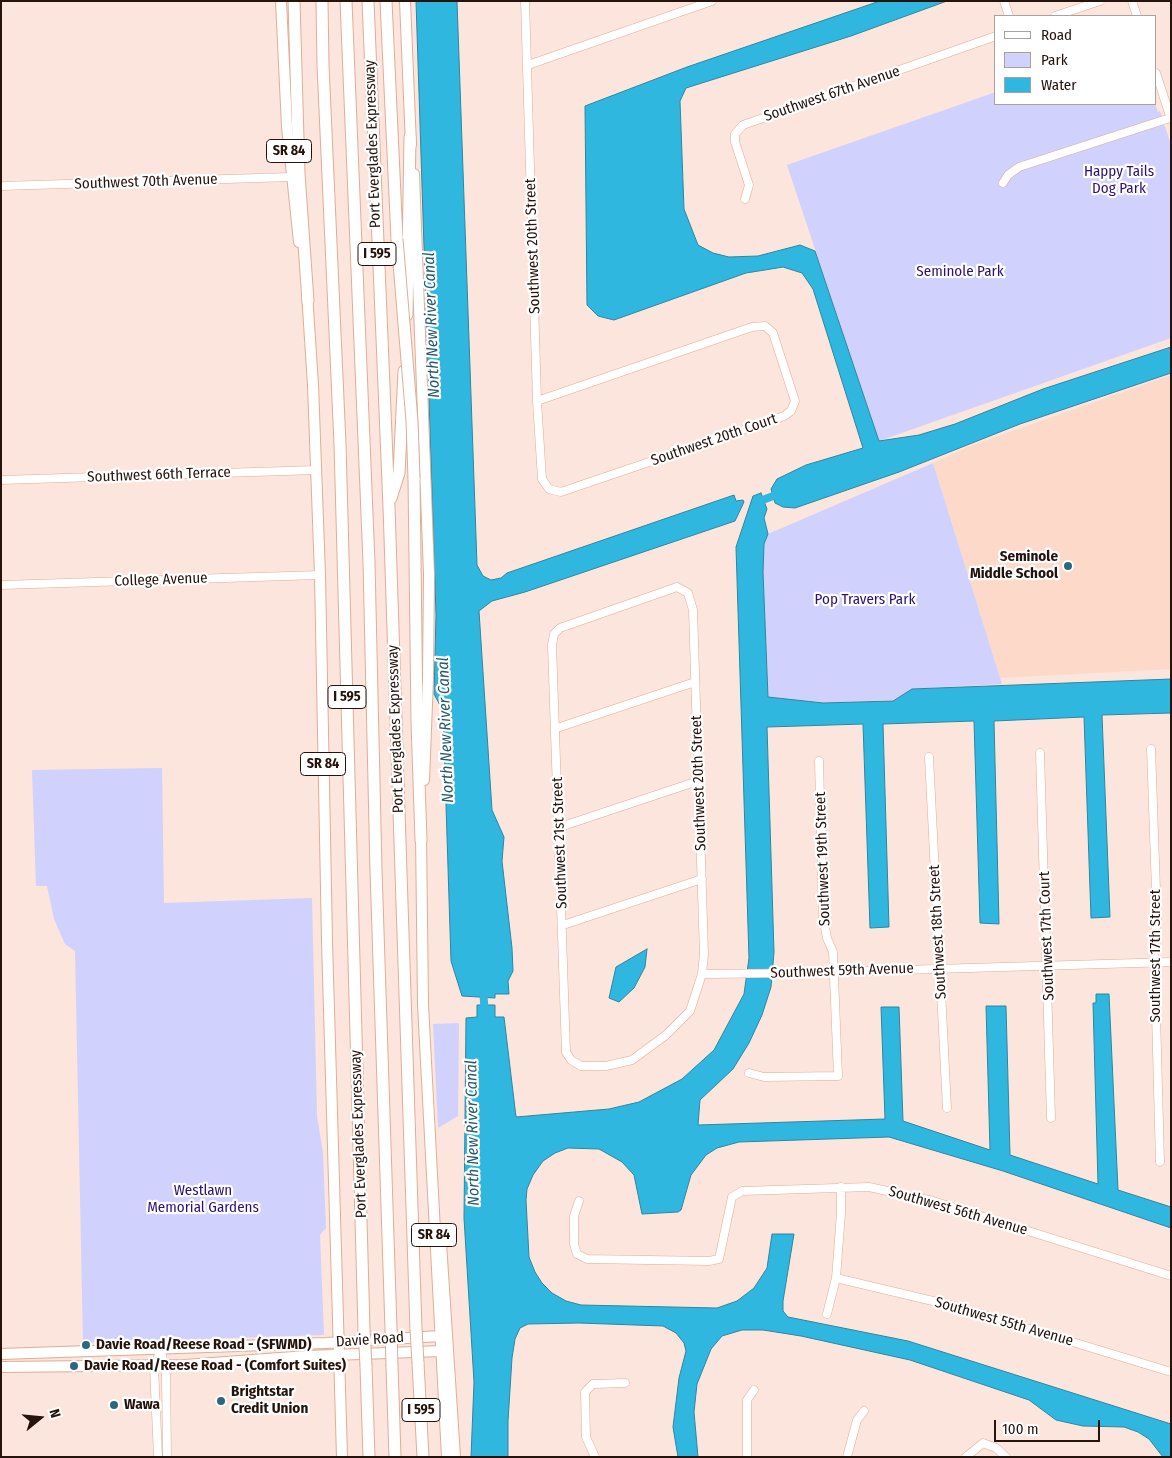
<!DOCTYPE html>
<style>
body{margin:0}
#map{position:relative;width:1172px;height:1458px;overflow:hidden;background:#fbe5dc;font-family:"Fira Sans Condensed",sans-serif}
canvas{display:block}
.frame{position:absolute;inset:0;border:2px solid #25130c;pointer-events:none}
.legend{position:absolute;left:994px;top:15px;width:162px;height:90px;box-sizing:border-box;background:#fff;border:1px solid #a8a19e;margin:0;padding:6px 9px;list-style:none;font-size:15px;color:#25130c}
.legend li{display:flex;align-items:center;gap:10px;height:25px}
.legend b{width:25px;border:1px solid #a8a19e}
.north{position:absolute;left:15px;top:1393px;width:50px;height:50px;-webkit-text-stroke:4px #fff;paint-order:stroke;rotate:73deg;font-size:14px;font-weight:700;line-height:20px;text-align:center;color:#25130c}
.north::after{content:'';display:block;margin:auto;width:18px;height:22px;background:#25130c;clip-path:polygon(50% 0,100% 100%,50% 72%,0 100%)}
.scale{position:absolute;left:994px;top:1420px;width:106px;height:22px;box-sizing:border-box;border:2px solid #25130c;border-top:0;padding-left:6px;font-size:15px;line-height:18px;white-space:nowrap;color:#25130c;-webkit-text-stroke:4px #fff;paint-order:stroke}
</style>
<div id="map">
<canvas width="1172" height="1458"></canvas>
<div class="frame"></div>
<ul class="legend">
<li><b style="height:6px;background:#fff"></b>Road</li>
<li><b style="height:14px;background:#d0d1fd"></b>Park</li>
<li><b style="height:14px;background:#30b7e0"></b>Water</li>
</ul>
<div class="north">N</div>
<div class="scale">100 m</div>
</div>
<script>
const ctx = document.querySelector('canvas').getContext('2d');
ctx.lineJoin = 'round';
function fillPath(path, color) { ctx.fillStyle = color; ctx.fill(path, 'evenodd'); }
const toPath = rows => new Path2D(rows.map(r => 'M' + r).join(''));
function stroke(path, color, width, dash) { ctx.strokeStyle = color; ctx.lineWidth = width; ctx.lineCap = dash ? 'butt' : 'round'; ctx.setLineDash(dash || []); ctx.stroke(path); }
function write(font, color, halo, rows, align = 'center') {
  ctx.font = font + ' "Fira Sans Condensed",sans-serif'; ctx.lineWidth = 4.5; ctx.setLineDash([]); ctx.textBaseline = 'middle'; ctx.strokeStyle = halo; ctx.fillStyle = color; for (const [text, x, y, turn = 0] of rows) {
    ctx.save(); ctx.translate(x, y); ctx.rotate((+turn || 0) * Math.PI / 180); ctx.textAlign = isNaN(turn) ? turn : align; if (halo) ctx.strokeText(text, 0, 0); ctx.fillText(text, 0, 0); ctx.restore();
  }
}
fillPath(toPath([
 [1171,375,1171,669,1000,678,933,463,970,446]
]), '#fdd9ca');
fillPath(toPath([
 [996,92,996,104,1155,104,1158,112,1160,111,1171,145,1171,338,879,441,787,165],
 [933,463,1002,684,912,689,893,700,823,703,768,697,763,572,764,544,768,534],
 [162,768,164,903,312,898,317,1116,323,1153,326,1228,320,1235,324,1335,83,1343,75,951,65,944,54,919,47,886,36,886,32,770],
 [459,1023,458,1116,438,1128,433,1024]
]), '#d0d1fd');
const water = toPath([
 [416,1,457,1,477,565,483,576,491,580,501,578,507,573,734,495,736,501,743,500,744,502,735,521,525,592,492,601,479,611,492,810,504,837,502,861,512,948,513,971,508,981,509,994,495,994,495,998,462,996,451,961,443,711,434,694,436,615,416,1],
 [880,1,947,1,851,36,686,88,680,101,684,209,698,245,713,253,729,257,758,256,800,245,815,251,879,441,919,435,955,424,1043,389,1171,347,1171,373,1020,424,899,472,795,508,783,507,775,503,771,489,777,479,806,465,863,448,813,289,802,273,783,267,771,269,746,273,614,320,598,316,587,305,585,106,687,67,880,1],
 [761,493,767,509,764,518,768,534,764,544,763,572,768,697,823,703,893,701,912,689,1171,679,1171,713,1102,715,1110,917,1091,918,1084,717,994,721,999,924,980,923,974,721,883,724,889,927,870,928,863,724,767,727,774,952,771,987,762,1015,749,1043,733,1069,700,1100,698,1125,885,1119,881,1007,899,1007,903,1121,990,1150,986,1006,1006,1006,1010,1155,1098,1184,1093,1003,1096,1003,1096,994,1109,994,1118,1190,1171,1207,1171,1228,1003,1171,889,1137,739,1142,717,1148,706,1155,691,1175,681,1210,678,1212,642,1214,634,1175,622,1162,599,1149,568,1148,555,1153,543,1161,533,1175,527,1189,526,1200,529,1257,535,1272,542,1283,552,1293,566,1301,581,1305,717,1308,737,1301,754,1288,767,1268,772,1234,794,1234,783,1301,783,1311,788,1317,908,1341,1171,1424,1171,1457,1163,1457,1149,1439,1138,1432,1124,1427,1083,1426,1056,1420,1029,1400,910,1360,801,1336,763,1330,742,1330,722,1336,711,1349,697,1384,694,1412,698,1457,678,1457,673,1427,679,1378,686,1351,684,1343,676,1333,663,1326,579,1323,528,1324,520,1328,515,1339,512,1358,508,1421,508,1457,471,1457,474,1382,464,1218,466,1018,477,1017,477,1005,495,1005,495,1017,504,1017,516,1117,609,1109,639,1102,682,1079,714,1050,744,994,749,958,736,547,753,496,761,493],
 [647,949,645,967,634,988,619,1002,609,998,616,967,647,949]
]);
fillPath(water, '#30b7e0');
stroke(water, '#2d86a0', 1);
stroke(toPath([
 [760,507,760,501,781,493],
 [483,989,485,1015]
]), '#30b7e0', 8);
const minor = toPath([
 [525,1,537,401,542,479,549,489,561,492,784,416,791,411,795,401,773,333,765,326,752,327,537,401],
 [1004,1,1009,16],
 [1132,1,1137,16],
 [1055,16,1100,1],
 [528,65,712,1],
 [1156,73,1171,119],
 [1003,183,1008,175,1019,167,1170,118],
 [1,186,291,177],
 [745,199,749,185,735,142,735,134,743,125,996,36],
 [1,480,317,470],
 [1,585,320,575],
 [677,587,688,593,693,610,704,954,702,974,690,1011,666,1035,632,1060,606,1066,581,1066,571,1060,566,1052,552,645,554,634,560,628,677,587],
 [557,728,695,682],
 [1151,749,1157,919,1154,940,1160,1162],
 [1040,753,1051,1118],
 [929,757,947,1108],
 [560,827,698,781],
 [563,925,702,879],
 [702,974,801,973,1171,962],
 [749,1073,764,1077,838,1076,833,952,827,938,823,916,819,761],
 [579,1201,574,1216,574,1244,577,1254,587,1259,709,1261,719,1259,732,1197,742,1191,869,1187,933,1201,1171,1276],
 [836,1278,954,1306,1171,1372],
 [827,1314,836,1278,841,1213,841,1187],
 [161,1350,166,1375,167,1457],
 [158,1457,154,1366,161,1350],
 [595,1457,586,1437,585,1392,593,1384,625,1383],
 [747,1457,747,1400,754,1390],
 [847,1457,857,1420,864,1411],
 [966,1457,983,1443,996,1448,1006,1457]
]);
const major = toPath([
 [281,1,287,127,299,242],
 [405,1,411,145],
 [414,174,429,574,428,679,424,780],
 [307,293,313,385,320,575,327,941,342,1457],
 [421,834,423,1005,447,1457],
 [441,1243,455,1457],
 [1,1354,326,1343,440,1336],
 [1,1367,185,1365,307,1356,441,1351]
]);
const highway = toPath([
 [294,1,299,174,308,301],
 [322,1,323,65,340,444,364,1330],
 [346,1,369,563,376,870,391,1329],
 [368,1,389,507,416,1329],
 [386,1,397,239],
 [407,315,410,137],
 [414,478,417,723,421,840],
 [391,498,399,473,404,371],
 [418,1363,423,1457],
 [366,1366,369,1457],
 [392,1366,395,1457]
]);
stroke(minor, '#dfad98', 9);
stroke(major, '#dfad98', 12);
stroke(highway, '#dfad98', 13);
stroke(minor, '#fff', 8);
stroke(major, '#fff', 10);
stroke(highway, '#fff', 11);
const highwayBridge = toPath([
 [397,239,412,421,414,478],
 [391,1329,392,1366],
 [416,1329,418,1363],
 [364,1330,366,1366]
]);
stroke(highwayBridge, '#dfad98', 13, []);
stroke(highwayBridge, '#fff', 11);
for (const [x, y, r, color] of [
 [1068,566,5,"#2a687e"],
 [86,1345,5,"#2a687e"],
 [74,1366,5,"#2a687e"],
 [221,1401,5,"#2a687e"],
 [114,1405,5,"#2a687e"]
]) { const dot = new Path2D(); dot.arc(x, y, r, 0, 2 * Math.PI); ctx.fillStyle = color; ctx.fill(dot); stroke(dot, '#fff', 2); }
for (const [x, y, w] of [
 [289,151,45],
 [377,254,38],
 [347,697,38],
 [323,764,45],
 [434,1235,45],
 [421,1410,38]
]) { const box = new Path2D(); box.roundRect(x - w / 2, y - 11.5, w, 23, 4); ctx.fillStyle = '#fff'; ctx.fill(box); stroke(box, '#25130c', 1); }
write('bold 14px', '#25130c', null, [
 ["SR 84",289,151],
 ["I 595",377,254],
 ["I 595",347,697],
 ["SR 84",323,764],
 ["SR 84",434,1235],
 ["I 595",421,1410]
]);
write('15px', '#25130c', '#fff', [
 ["Southwest 67th Avenue",832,94,-19],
 ["Port Everglades Expressway",373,144,-92],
 ["Southwest 70th Avenue",146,182,-2],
 ["Southwest 20th Street",533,246,-92],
 ["Southwest 20th Court",714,440,-19],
 ["Southwest 66th Terrace",159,475,-2],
 ["College Avenue",161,580,-2],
 ["Port Everglades Expressway",396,729,-92],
 ["Southwest 20th Street",699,783,-92],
 ["Southwest 21st Street",560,843,-92],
 ["Southwest 19th Street",823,859,-92],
 ["Southwest 18th Street",938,932,-93],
 ["Southwest 17th Court",1047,936,-92],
 ["Southwest 17th Street",1156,956,-90],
 ["Southwest 59th Avenue",842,971,-2],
 ["Port Everglades Expressway",359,1134,-92],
 ["Southwest 56th Avenue",958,1211,16],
 ["Southwest 55th Avenue",1004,1322,16],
 ["Davie Road",370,1340,-4]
]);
write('15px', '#2c1277', '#fff', [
 ["Happy Tails",1119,172],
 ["Dog Park",1119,189],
 ["Seminole Park",960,272],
 ["Pop Travers Park",865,600],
 ["Westlawn",203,1191],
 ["Memorial Gardens",203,1208]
]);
write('bold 15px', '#25130c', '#fff', [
 ["Seminole",1058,557,"right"],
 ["Middle School",1058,574,"right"],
 ["Davie Road/Reese Road - (SFWMD)",96,1345],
 ["Davie Road/Reese Road - (Comfort Suites)",84,1366],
 ["Brightstar",231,1392],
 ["Credit Union",231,1409],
 ["Wawa",124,1405]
], 'left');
write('italic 16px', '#25596b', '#fff', [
 ["North New River Canal",432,325,-92],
 ["North New River Canal",446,730,-92],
 ["North New River Canal",473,1133,-91]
]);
</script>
